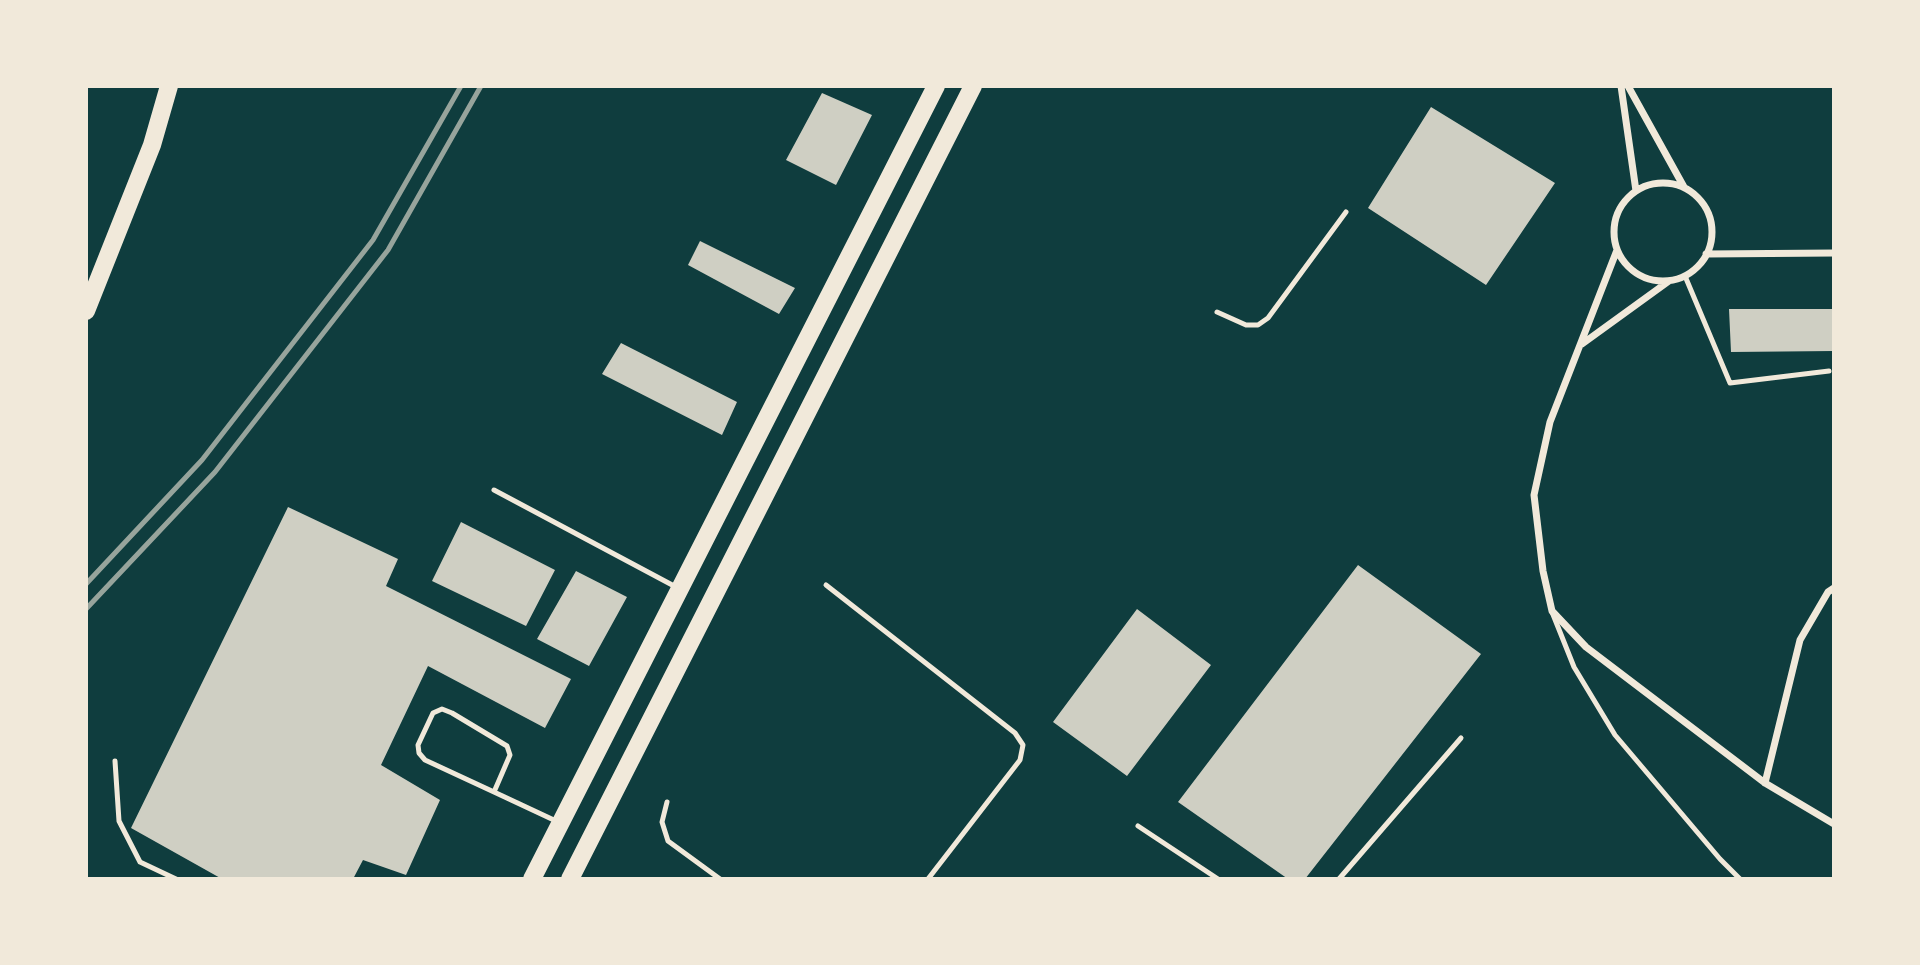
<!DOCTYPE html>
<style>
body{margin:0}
#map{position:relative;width:1920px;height:965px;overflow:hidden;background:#0f3d3e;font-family:Mulish,sans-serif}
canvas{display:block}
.frame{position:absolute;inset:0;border:88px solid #f1e9da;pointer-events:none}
</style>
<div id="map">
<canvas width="1920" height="965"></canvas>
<div class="frame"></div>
</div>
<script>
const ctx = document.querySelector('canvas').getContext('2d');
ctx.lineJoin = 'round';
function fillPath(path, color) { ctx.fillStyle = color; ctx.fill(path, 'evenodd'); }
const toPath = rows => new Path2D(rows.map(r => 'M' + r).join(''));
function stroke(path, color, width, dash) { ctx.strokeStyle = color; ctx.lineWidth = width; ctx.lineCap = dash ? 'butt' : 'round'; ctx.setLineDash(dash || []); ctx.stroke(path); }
fillPath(toPath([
 [822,93,872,115,836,185,786,160],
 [1431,107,1555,183,1486,285,1368,208],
 [700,241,795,288,779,314,688,265],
 [1729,309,1834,309,1834,351,1731,352],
 [621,343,737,402,722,435,602,374],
 [288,507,398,559,386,586,571,679,545,728,428,666,381,765,440,800,406,875,363,860,353,879,222,879,131,828],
 [461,522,555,570,526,626,432,581],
 [1358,565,1481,654,1305,879,1288,879,1178,802],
 [576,571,627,597,589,666,537,639],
 [1137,609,1211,665,1127,776,1053,722]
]), '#cfcfc3');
stroke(toPath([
 [1685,276,1730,383,1829,371],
 [1217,312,1246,325,1258,325,1268,318,1346,212],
 [494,490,676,587],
 [826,585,1015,733,1023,745,1020,760,928,879],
 [1552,612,1574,667,1615,735,1720,859,1740,879],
 [115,761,119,821,140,862,176,879],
 [494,792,510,755,507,746,452,713,442,709,433,713,418,745,419,753,425,760,494,792,556,821],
 [667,802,662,822,668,841,720,879],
 [1138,826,1218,879],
 [1339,879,1461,738]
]), '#f1e9da', 5);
stroke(toPath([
 [1621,86,1636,191],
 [1628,86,1684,187],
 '1614 232a49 49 0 1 1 98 0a49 49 0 1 1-98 0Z',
 [1617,250,1550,422,1534,495,1543,571,1552,611,1586,647,1765,783,1834,824],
 [1706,254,1834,253],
 [1582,344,1669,281],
 [1765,783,1800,640,1828,592,1834,588]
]), '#f1e9da', 7);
stroke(toPath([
 [86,311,152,145,169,86],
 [532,879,936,86],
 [570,879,973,86]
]), '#f1e9da', 18);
stroke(toPath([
 [86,584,202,460,373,240,461,86],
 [86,609,215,472,388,250,481,86]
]), '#97a49c', 5);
</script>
